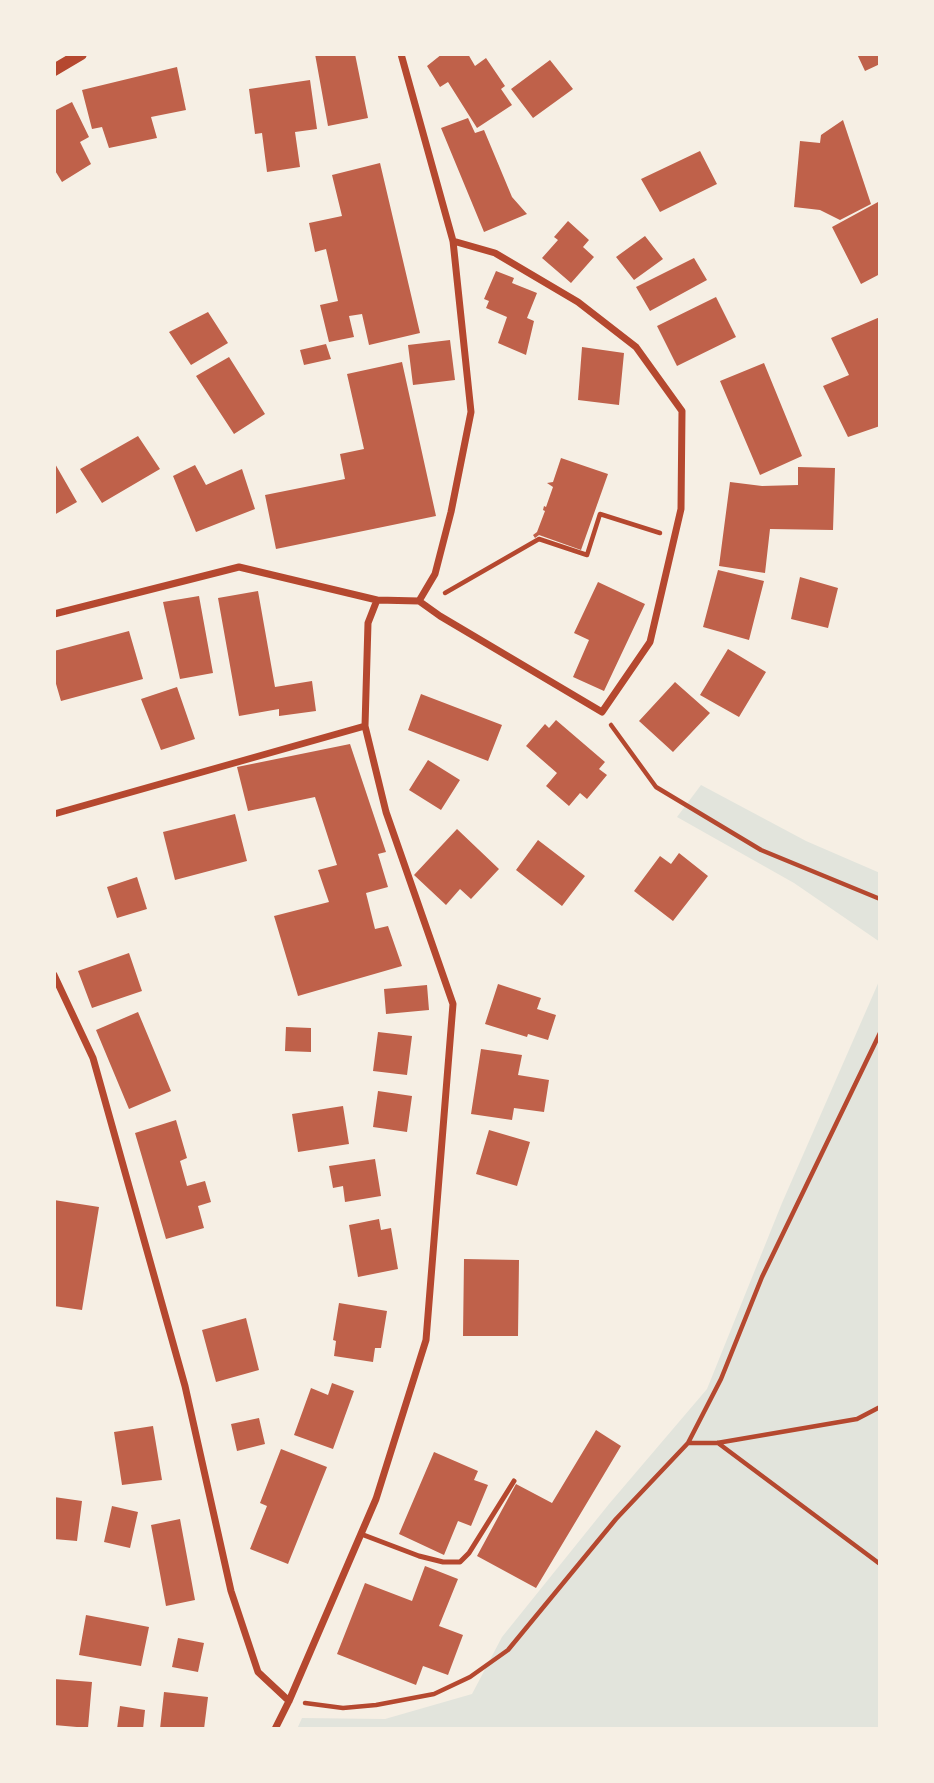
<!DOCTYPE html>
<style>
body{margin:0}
#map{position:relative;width:934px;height:1783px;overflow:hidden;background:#f6efe4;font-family:Bitter,serif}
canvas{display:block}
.frame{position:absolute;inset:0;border:56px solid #f6efe4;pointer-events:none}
</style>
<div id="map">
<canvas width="934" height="1783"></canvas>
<div class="frame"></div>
</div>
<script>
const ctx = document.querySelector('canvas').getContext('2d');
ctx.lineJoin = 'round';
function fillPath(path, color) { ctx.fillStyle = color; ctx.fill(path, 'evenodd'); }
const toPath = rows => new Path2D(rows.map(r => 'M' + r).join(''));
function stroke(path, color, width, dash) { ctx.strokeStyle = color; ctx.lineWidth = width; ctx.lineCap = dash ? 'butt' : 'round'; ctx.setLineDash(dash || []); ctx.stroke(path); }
fillPath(toPath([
 [701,785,806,841,880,873,880,942,794,883,677,817],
 [880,979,880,1729,297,1729,302,1718,385,1719,472,1694,502,1637,609,1504,707,1389,782,1203]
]), '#e2e4dc');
fillPath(toPath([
 [315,54,355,54,368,118,328,126],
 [442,54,468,54,475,66,486,58,505,86,501,89,512,105,477,128,448,82,440,87,427,66],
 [857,54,880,54,880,64,865,71],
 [550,60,573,89,533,118,511,89],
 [177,67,186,110,151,117,157,138,109,148,102,127,92,129,82,90],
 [310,80,317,129,295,132,300,167,267,172,262,133,255,134,249,89],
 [72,102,89,137,80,142,91,164,62,182,54,169,54,111],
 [468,118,475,133,484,130,512,197,527,214,484,232,441,128],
 [843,120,871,204,840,220,820,210,794,207,800,141,820,143,821,135],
 [700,151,717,184,660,212,641,179],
 [380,163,420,333,369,345,362,314,349,316,354,337,329,342,320,305,338,301,326,249,315,252,309,223,342,216,332,175],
 [878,202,880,274,861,284,832,227],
 [568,221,589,240,583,247,594,257,571,283,542,258,558,240,554,237],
 [645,236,663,259,634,280,616,257],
 [694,258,707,280,650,311,636,287],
 [496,271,514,278,512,283,537,293,527,318,534,321,526,355,498,343,507,317,486,308,489,301,484,299],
 [716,297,736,337,677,366,657,326],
 [208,312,228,343,191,365,169,332],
 [880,317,880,426,848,437,823,386,849,375,831,338],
 [450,340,455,380,413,385,408,345],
 [326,344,331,359,304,365,300,350],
 [582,347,624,353,619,405,578,400],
 [229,357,265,414,234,434,196,376],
 [402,362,436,516,276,549,265,495,345,479,340,454,364,449,347,374],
 [764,363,802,456,760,475,720,381],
 [138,436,160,469,102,503,80,469],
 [561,458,608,474,581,550,539,535,535,538,533,535,537,532,545,511,543,510,544,506,546,507,553,487,547,483,553,482],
 [54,462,77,502,54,515],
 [195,465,206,485,242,469,255,509,196,532,173,476],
 [798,467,835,468,833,530,770,529,765,573,719,566,730,482,762,486,798,485],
 [718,570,764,581,749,640,703,627],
 [800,577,838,588,828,628,791,619],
 [598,582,645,604,604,691,573,677,589,640,574,633],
 [258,591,275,687,312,681,316,711,279,716,279,709,239,716,218,598],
 [199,596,213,673,180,679,163,602],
 [129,631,143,679,61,701,54,677,54,651],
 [728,649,766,672,739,717,700,695],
 [675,682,710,713,673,752,639,721],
 [177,687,195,739,161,750,141,699],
 [421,694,502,725,488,761,408,730],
 [556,720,605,762,599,769,607,775,587,799,580,793,569,806,546,786,557,773,526,746,545,724,549,728],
 [350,744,386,852,378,854,388,887,366,893,375,929,388,926,402,966,298,996,274,916,329,902,318,870,337,865,315,797,248,811,237,767],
 [428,760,460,780,441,810,409,790],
 [235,814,247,861,175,880,163,832],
 [457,829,499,869,471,899,460,889,446,905,414,875],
 [538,840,585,876,562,906,516,870],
 [679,853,708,876,673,921,634,891,660,856,671,864],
 [137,877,147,909,117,918,107,887],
 [129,953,142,991,92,1008,78,971],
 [498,984,541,998,537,1009,556,1015,548,1040,528,1034,527,1037,485,1024],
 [427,985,429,1010,386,1014,384,989],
 [138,1012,171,1091,129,1109,96,1030],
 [286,1027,311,1028,311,1052,285,1051],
 [378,1032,412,1036,407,1075,373,1071],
 [481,1049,522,1055,518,1075,549,1080,544,1112,514,1108,512,1120,471,1114],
 [378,1091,412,1096,407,1132,373,1127],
 [343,1106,349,1144,298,1152,292,1114],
 [176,1120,187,1158,180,1161,187,1186,205,1181,211,1202,198,1206,204,1228,166,1239,135,1133],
 [489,1130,530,1142,517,1186,476,1174],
 [375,1159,381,1196,345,1202,343,1186,333,1188,329,1166],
 [54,1200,99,1207,82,1310,54,1306],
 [379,1219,381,1230,391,1228,398,1269,358,1277,349,1225],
 [464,1259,519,1260,518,1336,463,1336],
 [339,1303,387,1311,381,1348,375,1348,373,1362,334,1356,336,1341,333,1340],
 [246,1318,259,1370,216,1382,202,1330],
 [332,1383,354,1391,333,1449,294,1435,311,1388,328,1395],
 [259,1418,265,1444,237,1451,231,1424],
 [153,1426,162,1480,122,1485,114,1432],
 [596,1430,621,1446,536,1588,477,1556,516,1484,552,1503],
 [281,1449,327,1467,288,1564,250,1549,267,1506,260,1503],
 [434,1452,478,1471,474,1480,488,1485,471,1526,458,1521,444,1555,399,1534],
 [54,1497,82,1501,77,1541,54,1539],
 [112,1506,138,1512,130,1548,104,1542],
 [180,1519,195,1600,166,1606,151,1525],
 [425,1566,458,1579,439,1626,463,1635,448,1675,423,1666,416,1685,337,1654,365,1583,412,1601],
 [86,1615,149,1627,141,1666,79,1655],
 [178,1638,204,1643,198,1672,172,1667],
 [54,1679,92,1682,88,1728,54,1725],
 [164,1692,208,1697,204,1729,160,1729],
 [120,1706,145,1710,143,1729,117,1729]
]), '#bf614a');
stroke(toPath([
 [445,593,539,539,587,555,600,514,660,533],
 [611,725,656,787,761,850,880,899],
 [688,1443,721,1379,762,1277,880,1033],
 [718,1443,880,1564],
 [305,1703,343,1708,376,1705,434,1694,470,1677,508,1650,616,1519,688,1443,717,1443,857,1419,880,1407]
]), '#b5482f', 4.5);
stroke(toPath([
 [361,1534,419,1556,443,1562,460,1562,469,1553,514,1481]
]), '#b5482f', 5);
stroke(toPath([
 [419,601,440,616,602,712,650,642,681,509,682,411,636,347,578,302,495,253,453,241],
 [54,614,239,567,377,600],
 [54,814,365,726],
 [54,975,93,1058,185,1386,231,1591,258,1672,289,1701],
 [275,1729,289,1701,376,1499,426,1340,453,1004,386,812,365,726,368,623,377,600,419,601,435,574,451,512,471,412,453,241,401,54]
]), '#b5482f', 7);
stroke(toPath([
 [54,70,81,54]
]), '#b5482f', 12);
</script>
